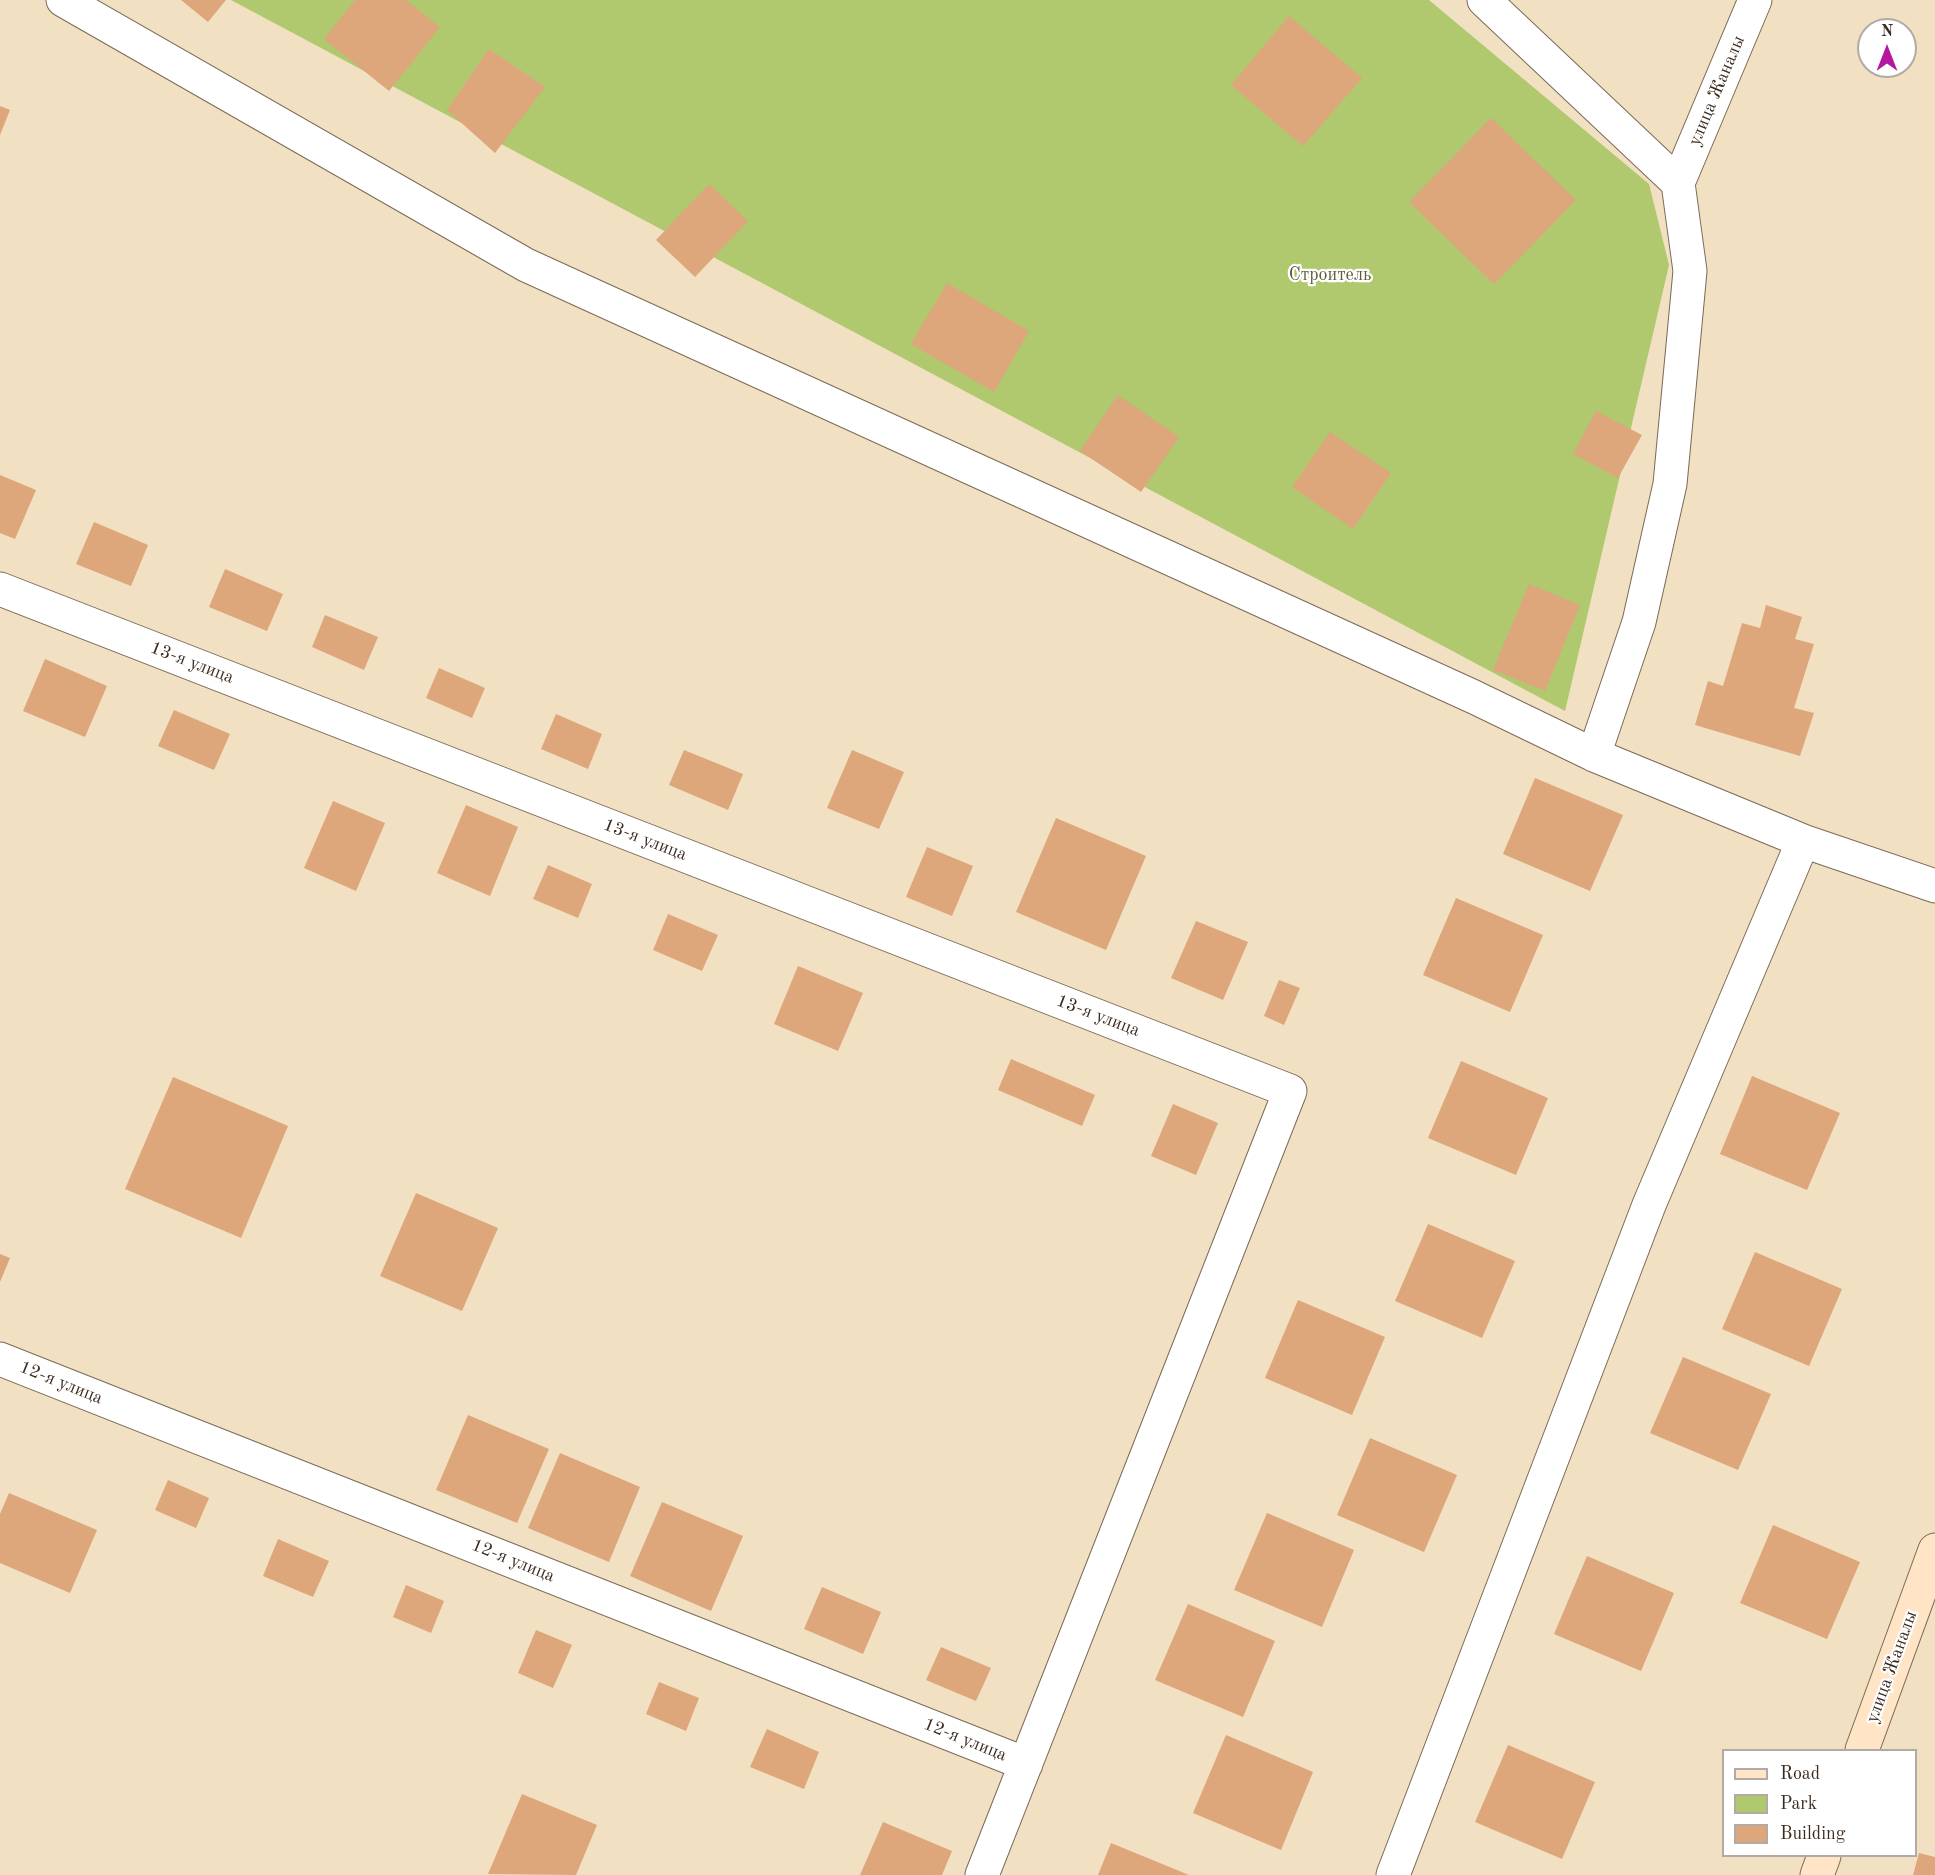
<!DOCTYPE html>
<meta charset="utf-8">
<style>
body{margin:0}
#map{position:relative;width:1935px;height:1875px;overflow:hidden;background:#f1e0c2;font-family:"Old Standard TT",serif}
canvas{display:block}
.legend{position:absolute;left:1722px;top:1749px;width:195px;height:108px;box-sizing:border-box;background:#fff;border:2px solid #b1aaa5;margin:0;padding:8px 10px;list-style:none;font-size:18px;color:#3b2a1e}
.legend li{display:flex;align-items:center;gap:12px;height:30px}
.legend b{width:30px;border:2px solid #b1aaa5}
.north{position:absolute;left:1857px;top:18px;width:60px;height:60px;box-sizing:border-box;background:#fff;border:2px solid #b1aaa5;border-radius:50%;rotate:0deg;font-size:16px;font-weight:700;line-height:24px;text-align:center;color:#3b2a1e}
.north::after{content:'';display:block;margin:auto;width:21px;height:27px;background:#b5179e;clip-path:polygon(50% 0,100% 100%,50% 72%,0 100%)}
</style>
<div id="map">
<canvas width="1935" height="1875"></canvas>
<ul class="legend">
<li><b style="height:8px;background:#ffe4c6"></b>Road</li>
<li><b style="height:16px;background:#b0c86e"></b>Park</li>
<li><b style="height:16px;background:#dda77b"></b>Building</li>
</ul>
<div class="north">N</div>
</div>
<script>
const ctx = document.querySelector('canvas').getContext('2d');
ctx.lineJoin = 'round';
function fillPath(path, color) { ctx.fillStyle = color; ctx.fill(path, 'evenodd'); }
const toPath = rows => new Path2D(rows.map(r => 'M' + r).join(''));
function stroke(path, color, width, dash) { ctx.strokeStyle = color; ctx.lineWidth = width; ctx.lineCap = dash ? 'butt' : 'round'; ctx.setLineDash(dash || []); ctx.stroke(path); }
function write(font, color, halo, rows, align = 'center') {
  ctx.font = font + ' "Old Standard TT",serif'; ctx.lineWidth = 4.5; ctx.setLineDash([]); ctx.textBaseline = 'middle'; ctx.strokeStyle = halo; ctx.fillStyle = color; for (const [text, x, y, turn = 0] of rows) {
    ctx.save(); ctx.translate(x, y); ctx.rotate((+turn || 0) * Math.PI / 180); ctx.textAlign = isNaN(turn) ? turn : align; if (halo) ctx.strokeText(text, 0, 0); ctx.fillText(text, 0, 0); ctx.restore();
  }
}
fillPath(toPath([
 [231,0,1429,0,1649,184,1669,265,1565,711]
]), '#b0c86e');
fillPath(toPath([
 [181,0,226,0,208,22],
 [355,0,406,0,440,27,389,91,324,39],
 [1289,16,1362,78,1303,146,1231,85],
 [489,49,545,87,495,153,447,110],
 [0,106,10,110,0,135],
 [1491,118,1576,200,1494,284,1409,202],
 [709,184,748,221,695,277,656,240],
 [947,283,1029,331,994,392,911,344],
 [1118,395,1179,437,1141,492,1080,451],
 [1596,411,1642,435,1618,478,1573,454],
 [1330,432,1391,473,1353,529,1292,487],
 [0,475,36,490,15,539,0,533],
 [94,522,148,545,131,586,76,564],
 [225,569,283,594,267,631,209,607],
 [1529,584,1580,605,1545,691,1493,670],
 [1766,605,1802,617,1795,639,1814,644,1794,708,1814,713,1800,756,1695,725,1708,681,1723,686,1742,623,1760,628],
 [325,615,378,637,364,670,312,647],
 [45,659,107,686,85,737,23,711],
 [439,668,485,688,472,718,426,698],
 [174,710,230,734,214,770,158,746],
 [556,714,602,734,588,769,541,749],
 [684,750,743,774,728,810,669,785],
 [852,750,904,772,879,829,827,808],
 [1535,778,1623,815,1590,891,1503,854],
 [333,801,385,823,356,891,304,868],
 [466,805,518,827,490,896,437,873],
 [1056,818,1146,856,1106,950,1016,912],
 [927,847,973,866,952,916,906,897],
 [548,865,592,884,578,918,533,899],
 [1456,898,1543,935,1510,1012,1423,975],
 [668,914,718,935,702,971,653,950],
 [1196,921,1248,942,1223,1000,1171,978],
 [798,966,863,993,838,1051,774,1024],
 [1279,980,1300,988,1284,1025,1264,1016],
 [1011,1059,1095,1095,1082,1126,998,1090],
 [1461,1061,1548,1098,1516,1175,1428,1138],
 [1752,1076,1840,1113,1807,1190,1720,1154],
 [173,1077,288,1126,241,1238,125,1189],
 [1173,1104,1218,1123,1196,1175,1151,1156],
 [416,1193,498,1228,462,1311,380,1276],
 [1428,1224,1515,1261,1482,1338,1395,1301],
 [1755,1252,1842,1289,1809,1366,1722,1329],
 [0,1254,10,1258,0,1282],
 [1298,1300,1385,1337,1352,1415,1265,1378],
 [1683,1357,1771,1394,1738,1470,1650,1433],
 [468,1415,549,1449,517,1523,436,1490],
 [1370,1438,1457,1475,1424,1552,1337,1515],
 [560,1453,640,1487,609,1562,528,1528],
 [168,1480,209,1498,196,1528,155,1510],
 [9,1493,97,1530,70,1593,0,1563,0,1514],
 [662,1502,743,1536,711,1611,630,1576],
 [1267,1513,1354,1550,1322,1627,1234,1590],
 [1773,1525,1860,1562,1827,1639,1740,1603],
 [278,1539,329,1561,313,1597,263,1576],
 [1587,1556,1674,1593,1641,1671,1554,1634],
 [406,1585,444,1601,431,1633,393,1617],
 [822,1587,881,1612,863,1654,804,1629],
 [1188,1604,1275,1641,1243,1717,1155,1680],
 [536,1630,572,1645,553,1688,518,1673],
 [941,1647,991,1668,976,1701,926,1680],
 [659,1682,699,1698,686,1731,646,1714],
 [767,1729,819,1752,804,1789,750,1767],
 [1226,1735,1313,1772,1281,1850,1193,1813],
 [1508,1745,1595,1782,1562,1859,1475,1822],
 [522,1794,597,1825,576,1875,488,1874],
 [883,1822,952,1851,942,1875,860,1875],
 [1111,1843,1189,1875,1098,1875],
 [1919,1853,1935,1857,1935,1875,1913,1875]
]), '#dda77b');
const street = toPath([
 [63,0,526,265,1474,697,1594,755,1803,841,1935,886],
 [1484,0,1678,183,1690,271,1670,484,1639,622,1594,755],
 [1678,183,1755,0],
 [0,589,1290,1091,982,1875],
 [0,1359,1026,1764],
 [1393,1875,1649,1205,1803,841]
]);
const secondary = toPath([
 [1862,1750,1935,1550],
 [1817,1875,1824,1856]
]);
stroke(street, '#7b6a57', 35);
stroke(secondary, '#7b6a57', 35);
stroke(street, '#fff', 33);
stroke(secondary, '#ffe4c6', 33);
write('18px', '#3b2a1e', '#fff', [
 ["улица Жаналы",1717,91,-67],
 ["13-я улица",192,663,21],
 ["13-я улица",645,840,21],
 ["13-я улица",1098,1016,21],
 ["12-я улица",61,1383,22],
 ["12-я улица",513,1561,22],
 ["улица Жаналы",1892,1667,-70],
 ["12-я улица",965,1740,22]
]);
write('18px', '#5e5936', '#fff', [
 ["Строитель",1330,275]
]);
</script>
